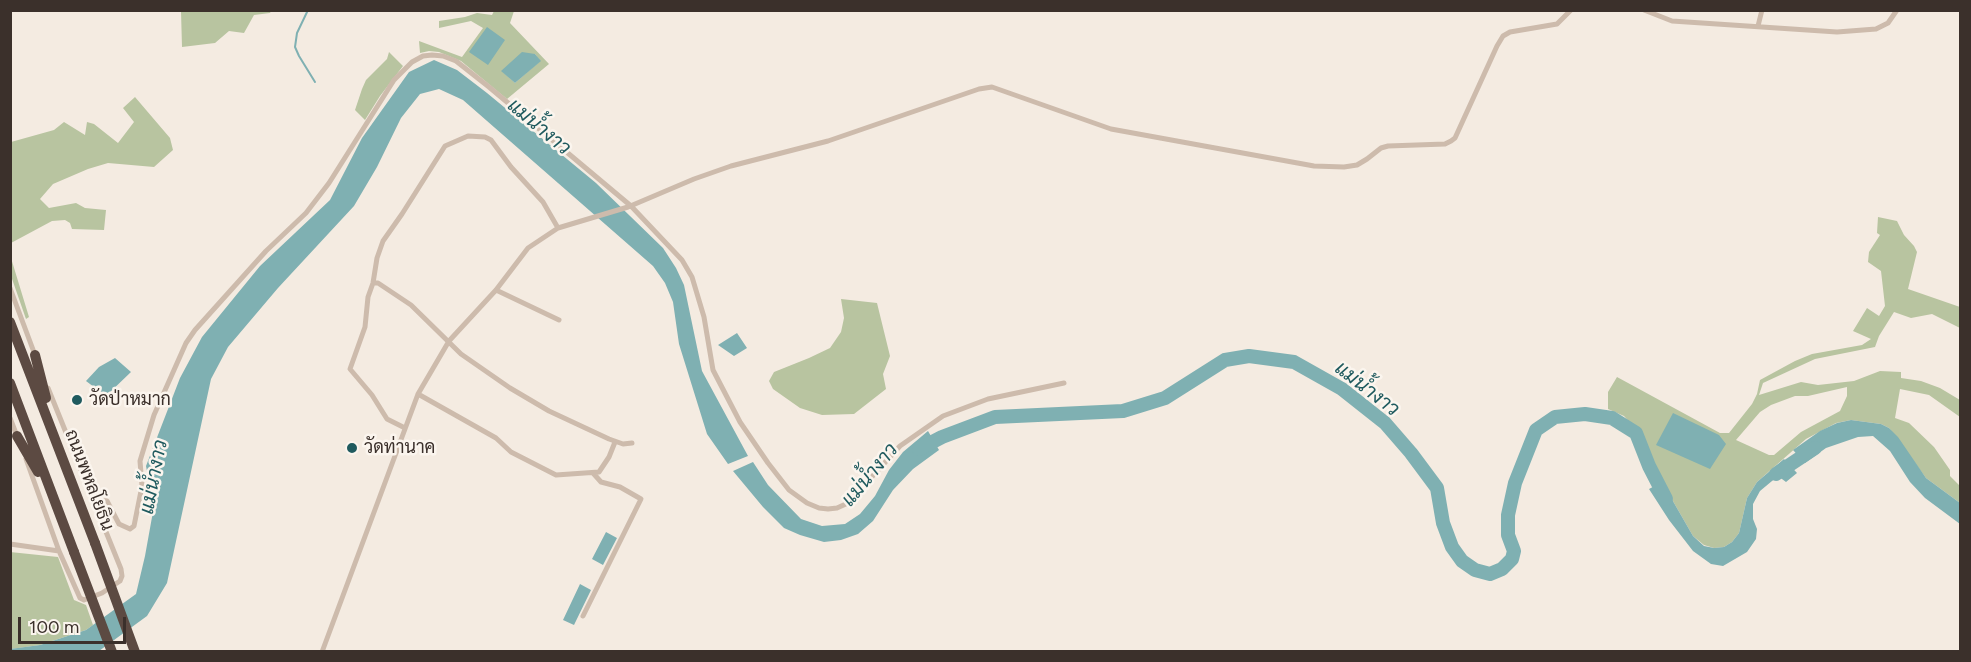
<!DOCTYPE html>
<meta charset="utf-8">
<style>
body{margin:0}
#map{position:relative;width:1971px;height:662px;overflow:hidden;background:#f4ebe1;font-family:Figtree,sans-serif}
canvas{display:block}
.frame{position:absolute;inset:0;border:12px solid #3b302b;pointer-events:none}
.scale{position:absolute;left:18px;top:617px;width:108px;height:27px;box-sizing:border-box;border:3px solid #3b302b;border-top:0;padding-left:8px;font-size:18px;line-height:21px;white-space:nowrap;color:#3b302b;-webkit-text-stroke:4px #fbf5ee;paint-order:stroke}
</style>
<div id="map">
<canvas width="1971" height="662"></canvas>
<div class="frame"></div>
<div class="scale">100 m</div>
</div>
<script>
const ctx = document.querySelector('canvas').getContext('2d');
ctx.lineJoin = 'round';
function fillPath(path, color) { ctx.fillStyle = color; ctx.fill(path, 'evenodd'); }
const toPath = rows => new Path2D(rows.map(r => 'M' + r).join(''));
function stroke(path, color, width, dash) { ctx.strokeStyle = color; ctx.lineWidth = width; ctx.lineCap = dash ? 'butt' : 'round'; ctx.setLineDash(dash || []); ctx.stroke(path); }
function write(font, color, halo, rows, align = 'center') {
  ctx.font = font + ' Figtree,Sarabun,sans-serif'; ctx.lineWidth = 5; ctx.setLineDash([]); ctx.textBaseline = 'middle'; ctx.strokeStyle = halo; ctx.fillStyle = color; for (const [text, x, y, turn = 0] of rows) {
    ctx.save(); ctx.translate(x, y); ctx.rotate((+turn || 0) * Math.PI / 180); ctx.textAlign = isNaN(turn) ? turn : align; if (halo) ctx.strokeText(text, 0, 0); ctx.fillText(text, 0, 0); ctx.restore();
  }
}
fillPath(toPath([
 [181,11,181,10,271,11,270,13,254,15,244,33,229,31,215,43,182,47],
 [494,11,514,11,510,23,549,64,507,99,461,61,439,52,429,51,420,53,419,41,462,57,483,28,471,21,439,28,439,21,465,17,477,13,492,15],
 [535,54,540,61,515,83,502,71],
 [389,52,403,66,380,96,365,120,355,110,362,89,366,80,387,59],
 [135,97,170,138,173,150,154,167,108,163,88,169,53,184,40,199,49,208,76,203,85,208,106,210,104,230,72,229,70,223,65,220,52,221,11,243,11,142,54,130,64,122,85,135,87,122,94,124,118,143,134,122,123,108],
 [1878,217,1897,221,1904,235,1914,246,1917,252,1908,289,1960,307,1960,328,1932,314,1911,318,1894,312,1879,336,1875,347,1815,359,1763,383,1759,395,1801,382,1818,385,1854,381,1880,371,1901,372,1901,378,1921,381,1940,388,1960,400,1960,417,1929,395,1900,389,1895,418,1909,423,1934,447,1950,470,1950,476,1960,486,1960,503,1926,478,1889,428,1881,424,1851,420,1836,423,1806,439,1757,482,1747,498,1739,533,1732,542,1724,547,1714,548,1704,545,1693,536,1662,482,1639,433,1624,416,1608,409,1608,392,1617,377,1720,433,1729,433,1752,404,1757,394,1760,380,1795,361,1812,354,1862,345,1871,339,1853,331,1867,308,1879,316,1885,306,1881,271,1868,262,1869,252,1880,235,1877,233],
 [1847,387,1847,396,1840,411,1801,432,1774,455,1769,455,1736,440,1760,412,1771,405,1795,396,1808,396],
 [11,258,29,317,26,319,11,276],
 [841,299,877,303,890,356,883,374,886,389,854,414,822,415,800,408,773,389,769,381,774,372,809,358,830,348,841,332,844,318],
 [10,552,58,557,74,600,86,605,93,625,86,630,40,645,11,649]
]), '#b8c4a0');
fillPath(toPath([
 [487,27,505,40,488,65,469,52],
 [522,52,535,54,541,61,515,83,501,71],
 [434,60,457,70,487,93,596,183,663,248,676,268,684,285,702,371,748,456,728,464,707,434,679,344,673,302,665,283,653,266,463,100,439,89,420,94,401,118,377,167,354,206,278,288,228,347,211,379,167,583,147,616,99,651,11,652,10,649,40,645,86,630,136,594,145,556,154,506,146,466,180,378,202,337,260,266,330,200,362,138,409,72],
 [737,333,747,348,734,356,718,345],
 [115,358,131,372,106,396,86,381,99,367],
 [1673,413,1719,435,1726,444,1710,469,1656,445],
 [1851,420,1881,424,1889,428,1898,437,1926,478,1960,503,1960,524,1925,498,1910,482,1890,451,1873,436,1858,437,1826,448,1805,463,1793,450,1820,431,1837,423],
 [928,431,939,450,913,469,893,490,873,521,858,534,841,540,824,542,800,535,784,528,763,507,733,471,753,462,768,485,801,519,822,526,845,524,860,514,875,496,889,470,903,452],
 [1784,459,1797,473,1786,482,1778,476,1760,491,1753,504,1753,519,1757,529,1756,539,1747,552,1723,566,1711,564,1693,551,1669,520,1649,489,1662,482,1693,536,1704,546,1714,548,1724,547,1732,542,1739,533,1747,498,1757,482],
 [606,532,617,538,603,565,592,559],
 [580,584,591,590,574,625,563,620]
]), '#7fb0b2');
stroke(toPath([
 [308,10,297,33,295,47,299,56,315,82]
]), '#7fb0b2', 2);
stroke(toPath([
 [919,449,942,437,995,417,1123,411,1165,398,1225,360,1249,356,1294,362,1342,389,1385,423,1411,453,1437,488,1443,523,1452,547,1462,561,1475,570,1490,574,1502,569,1512,559,1514,551,1508,535,1508,515,1515,483,1536,430,1555,417,1585,414,1612,418,1636,433,1649,466,1666,499],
 [1776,474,1815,448]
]), '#7fb0b2', 14);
stroke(toPath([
 [1644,10,1672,21,1837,32,1876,29,1888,23,1897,10],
 [1758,26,1762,10],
 [373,283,378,283,411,305,461,354,510,388,549,411,609,439,623,444,632,443],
 [10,288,35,355],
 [496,290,559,320],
 [418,394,496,438,511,452,556,475,599,472,609,457,615,442],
 [10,418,17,436],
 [405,428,387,419,372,395,350,369,365,327,368,297,373,283,377,258,383,241,402,214,445,146,468,136,485,137,491,140,511,167,543,202,558,228],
 [26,459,59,551,80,598,84,600,102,593,120,581,122,576,121,569,48,388],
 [92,499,107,501,119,524,130,529,134,526,142,486,140,461,154,415,186,343,195,330,266,251,306,213,329,183,394,80,412,62,423,56,432,55,443,56,456,61,489,87,631,206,682,260,692,277,704,317,713,370,740,422,768,463,789,490,807,503,819,508,828,509,837,508,848,503,900,446,943,416,988,399,1064,383],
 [10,544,59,551],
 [583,616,641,499,620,487,601,482,593,473],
 [322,652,418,394,449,341,496,290,528,248,558,228,628,207,694,179,731,166,828,141,979,89,992,87,1111,129,1314,166,1344,167,1357,165,1367,159,1381,148,1388,146,1445,144,1451,141,1455,138,1497,46,1503,36,1510,32,1557,24,1571,10]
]), '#cdbbac', 5);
stroke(toPath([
 [10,322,95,543],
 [35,355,46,398],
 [10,383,74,552],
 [17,436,38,472]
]), '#5c4a42', 10);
stroke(toPath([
 [95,543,135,652],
 [74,552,112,652]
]), '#5c4a42', 10);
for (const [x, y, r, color] of [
 [77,400,6,"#1f5a5e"],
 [352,448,6,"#1f5a5e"]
]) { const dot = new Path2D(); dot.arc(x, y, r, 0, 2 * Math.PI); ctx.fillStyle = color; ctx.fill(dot); stroke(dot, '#fbf5ee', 2); }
write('18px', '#3b302b', '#fbf5ee', [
 ["วัดป่าหมาก",89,400],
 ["วัดท่านาค",364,448]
], 'left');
write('18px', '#3b302b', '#fbf5ee', [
 ["ถนนพหลโยธิน",89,480,69]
]);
write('italic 20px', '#1f5a5e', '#fbf5ee', [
 ["แม่น้ำงาว",539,127,40],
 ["แม่น้ำงาว",1367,389,38],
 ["แม่น้ำงาว",870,475,-50],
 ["แม่น้ำงาว",154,477,-79]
]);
</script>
